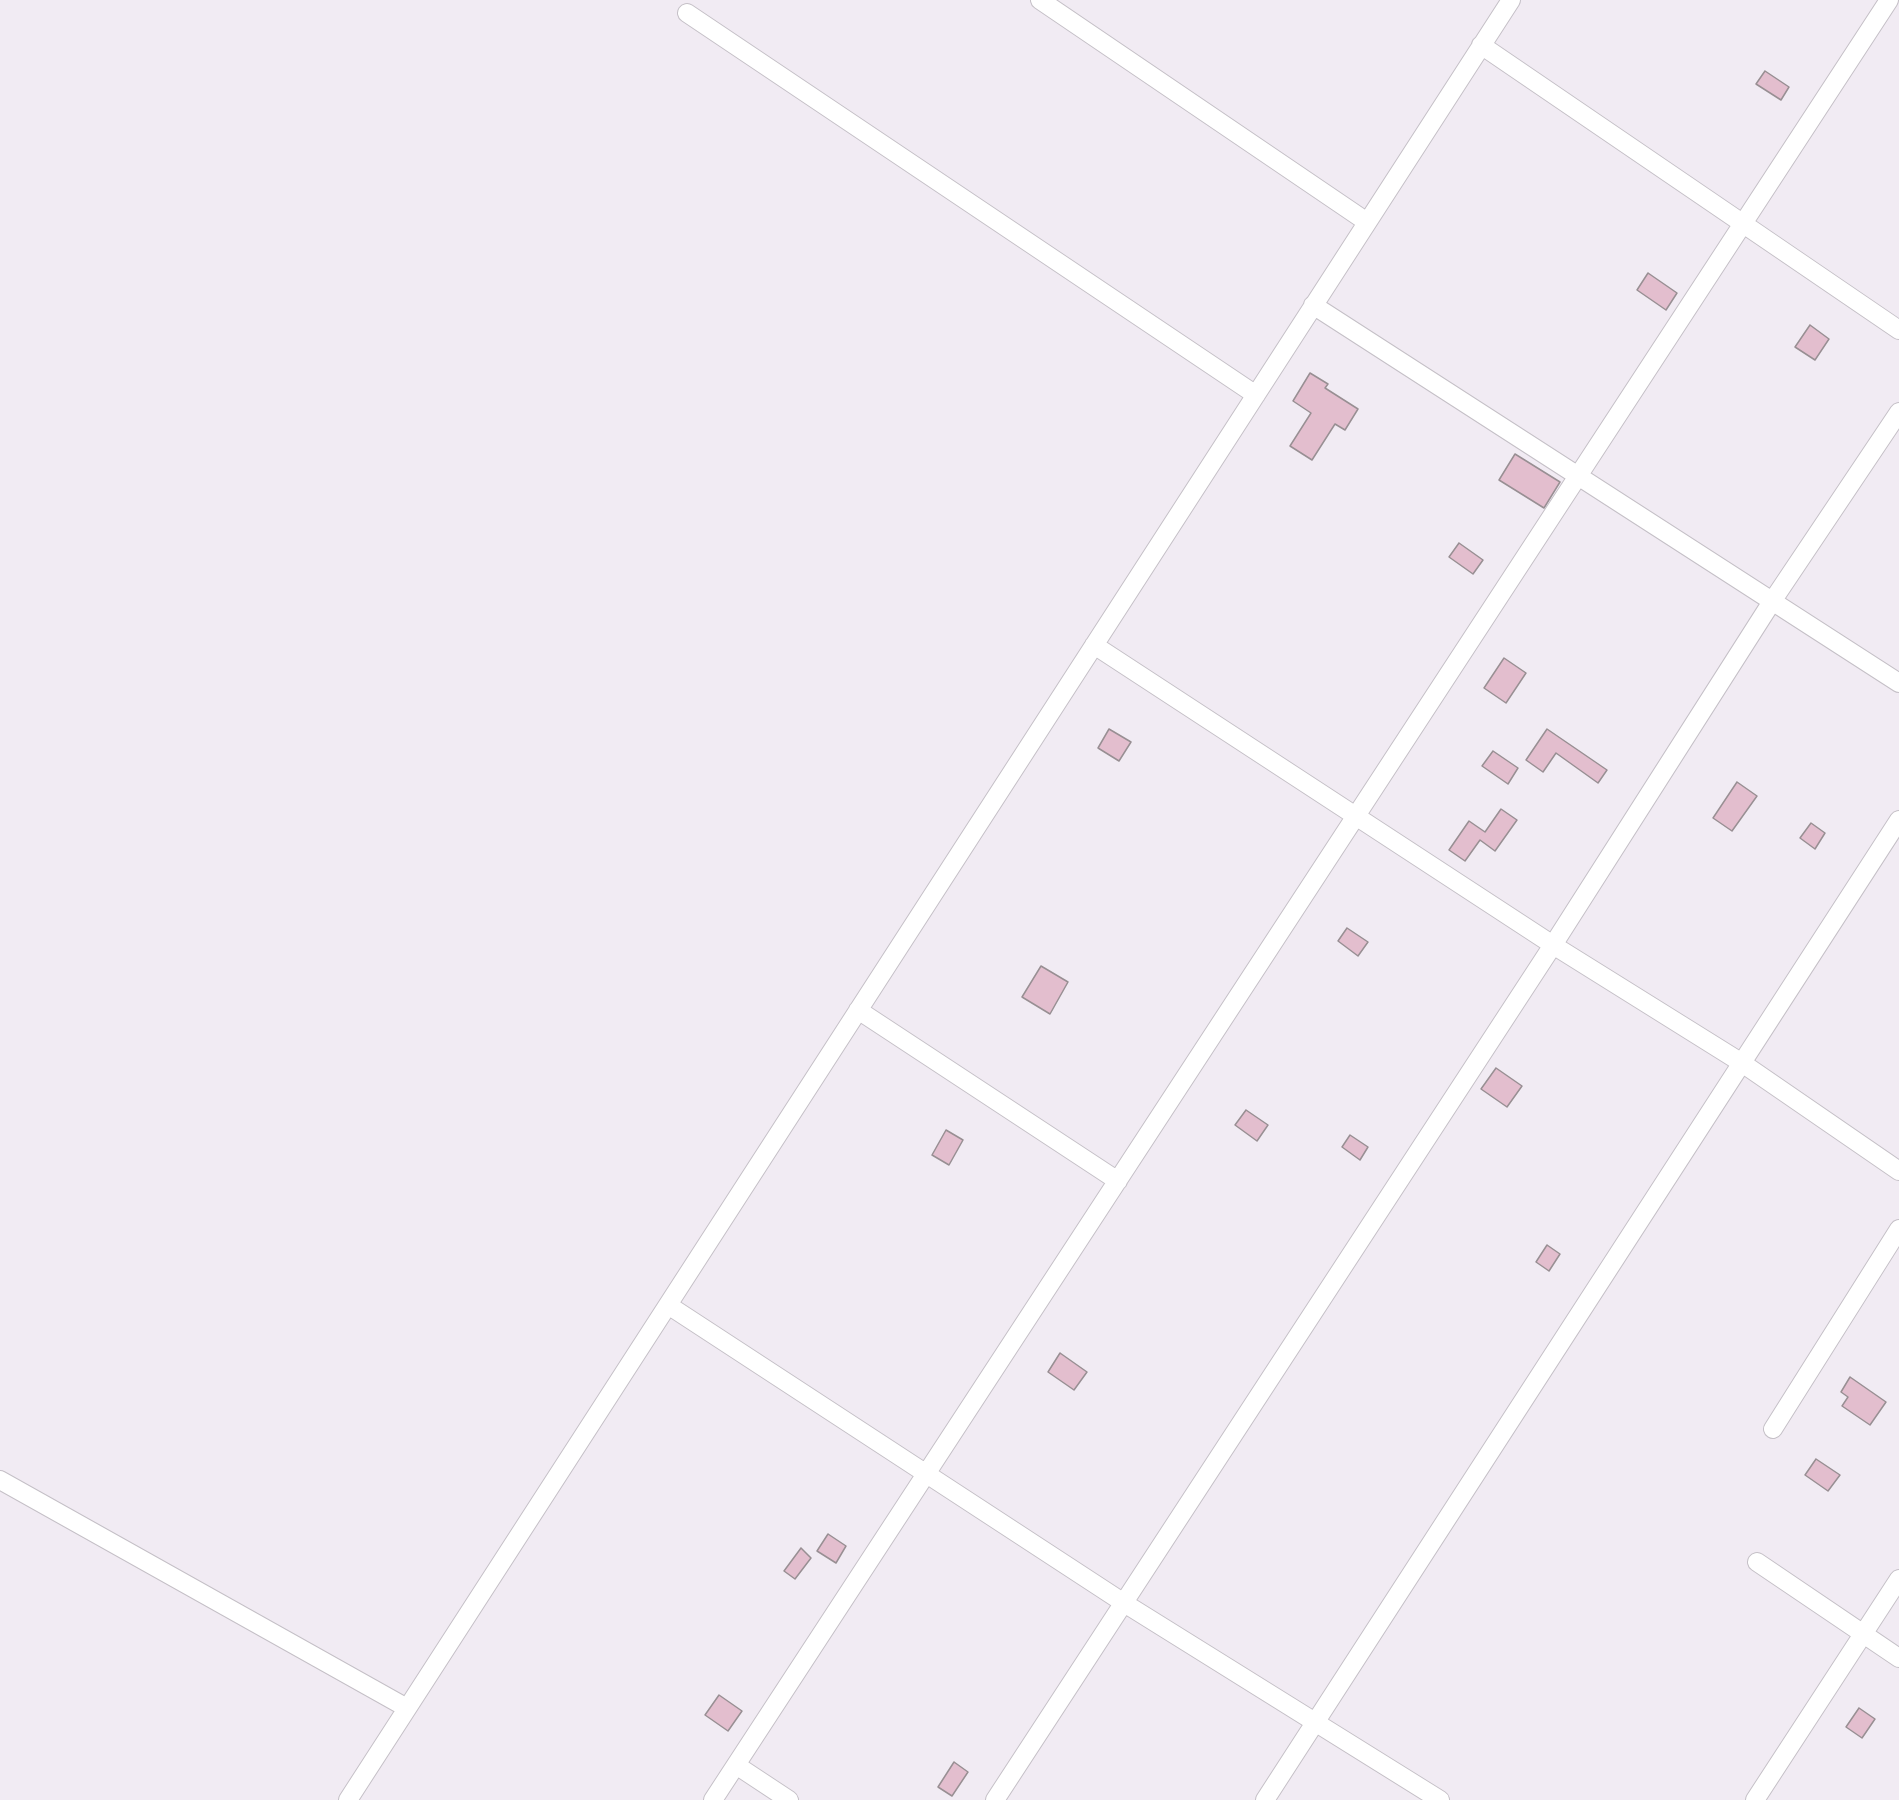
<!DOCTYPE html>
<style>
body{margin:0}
canvas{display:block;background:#f1ebf3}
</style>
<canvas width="1899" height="1800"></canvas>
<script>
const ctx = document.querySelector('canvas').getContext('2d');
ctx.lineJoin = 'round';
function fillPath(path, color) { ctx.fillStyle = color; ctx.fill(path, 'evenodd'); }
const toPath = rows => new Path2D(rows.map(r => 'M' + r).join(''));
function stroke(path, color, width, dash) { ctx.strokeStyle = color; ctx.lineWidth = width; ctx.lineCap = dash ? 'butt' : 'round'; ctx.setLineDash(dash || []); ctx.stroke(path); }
const building = toPath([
 [1765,71,1789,87,1781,100,1756,84,1765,71],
 [1648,273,1677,293,1666,310,1637,290,1648,273],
 [1810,325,1829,339,1815,360,1795,347,1810,325],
 [1310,373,1328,384,1325,388,1358,409,1345,430,1335,424,1312,460,1290,446,1311,413,1293,401,1310,373],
 [1515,454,1560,482,1544,508,1499,480,1515,454],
 [1459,543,1483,560,1473,574,1449,557,1459,543],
 [1504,658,1526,673,1506,703,1484,688,1504,658],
 [1109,729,1131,742,1119,761,1098,748,1109,729],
 [1547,729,1607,770,1598,783,1556,753,1543,772,1526,760,1547,729],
 [1493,751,1518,768,1508,784,1482,766,1493,751],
 [1737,782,1757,796,1732,831,1713,818,1737,782],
 [1501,809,1517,820,1495,851,1480,840,1465,861,1449,850,1469,821,1485,832,1501,809],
 [1811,823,1825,833,1815,849,1800,838,1811,823],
 [1347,928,1368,942,1358,956,1338,941,1347,928],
 [1041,966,1068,982,1050,1014,1022,997,1041,966],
 [1496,1068,1522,1086,1507,1107,1481,1089,1496,1068],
 [1246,1110,1268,1125,1257,1141,1235,1125,1246,1110],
 [946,1130,963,1140,949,1165,932,1155,946,1130],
 [1350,1135,1368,1147,1360,1160,1342,1147,1350,1135],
 [1547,1245,1560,1254,1549,1271,1536,1262,1547,1245],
 [1060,1353,1087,1372,1074,1390,1048,1372,1060,1353],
 [1850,1377,1886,1402,1870,1425,1842,1406,1848,1397,1841,1392,1850,1377],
 [1816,1459,1840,1475,1828,1491,1805,1475,1816,1459],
 [828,1534,846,1546,836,1563,817,1551,828,1534],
 [801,1548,811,1558,795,1579,784,1571,801,1548],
 [719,1695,742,1711,728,1731,705,1715,719,1695],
 [1859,1708,1875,1719,1862,1738,1846,1727,1859,1708],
 [954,1762,968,1772,952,1796,938,1787,954,1762]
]);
fillPath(building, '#e3bece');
stroke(building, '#988f93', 1.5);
const minor = toPath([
 [1040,0,1367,222],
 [687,13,1256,395],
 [1481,45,1899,330],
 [1313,305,1899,683],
 [1094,645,1553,945,1742,1063,1899,1171],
 [858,1010,1118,1181],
 [668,1305,1124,1603,1440,1800],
 [1773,1429,1899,1229],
 [0,1480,407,1708],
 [1757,1562,1899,1658],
 [736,1765,789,1800],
 [348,1800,1511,0],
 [713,1800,1889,0],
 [995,1800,1553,945,1773,600,1899,412],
 [1265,1800,1899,820],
 [1755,1800,1899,1579]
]);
stroke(minor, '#c5c0c7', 20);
stroke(minor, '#fff', 18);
</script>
